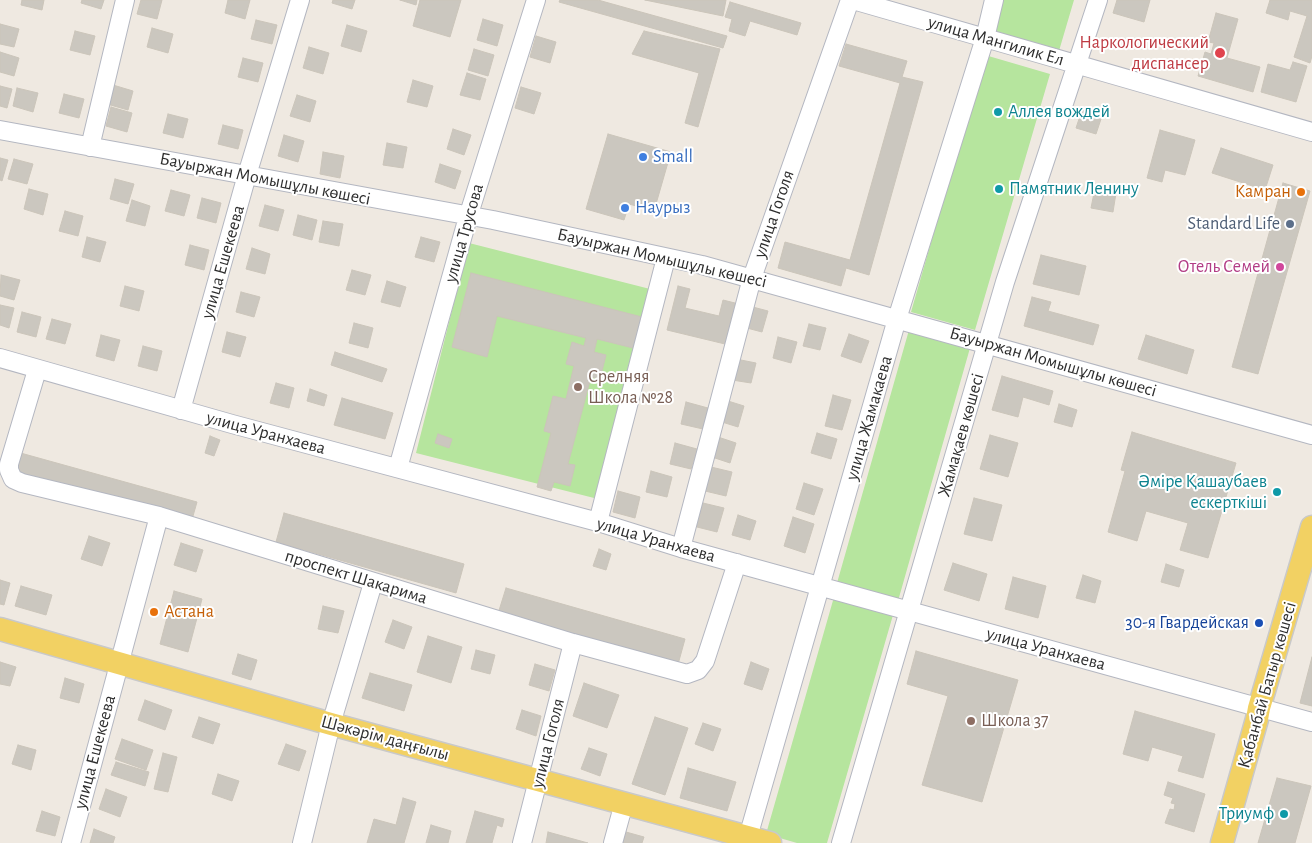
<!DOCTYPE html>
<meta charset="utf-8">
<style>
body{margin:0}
canvas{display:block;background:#efe9e1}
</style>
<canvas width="1312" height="843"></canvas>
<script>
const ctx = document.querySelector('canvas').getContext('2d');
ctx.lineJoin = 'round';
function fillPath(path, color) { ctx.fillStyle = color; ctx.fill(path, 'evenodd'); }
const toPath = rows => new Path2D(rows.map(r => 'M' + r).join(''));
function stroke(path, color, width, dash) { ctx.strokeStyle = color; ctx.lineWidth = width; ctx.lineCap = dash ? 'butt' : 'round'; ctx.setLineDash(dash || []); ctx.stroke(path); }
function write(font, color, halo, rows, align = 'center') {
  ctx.font = font + ' "Alegreya Sans",sans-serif'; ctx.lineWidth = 4; ctx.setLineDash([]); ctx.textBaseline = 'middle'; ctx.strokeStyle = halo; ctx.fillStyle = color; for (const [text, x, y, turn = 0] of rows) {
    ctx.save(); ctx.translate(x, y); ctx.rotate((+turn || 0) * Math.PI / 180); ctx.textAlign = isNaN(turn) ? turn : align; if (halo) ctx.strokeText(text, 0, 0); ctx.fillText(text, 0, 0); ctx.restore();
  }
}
fillPath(toPath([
 [1003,0,1074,0,1056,61,991,42],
 [985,55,1050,74,975,330,911,312],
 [469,243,654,290,602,500,416,453],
 [909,330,970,348,898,601,837,583],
 [834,597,893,615,827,843,797,843,766,834]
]), '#b6e59e');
const building = toPath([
 [22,0,44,0,42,10,21,5,22,0],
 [82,0,104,0,101,9,81,3,82,0],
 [141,0,162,0,157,19,137,14,141,0],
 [228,0,250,0,245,19,225,13,228,0],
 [333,0,355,0,352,9,332,3,333,0],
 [400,0,417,0,416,5,400,0],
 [420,0,461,0,450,37,413,26,420,0],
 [560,0,598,0,727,36,723,48,559,2,560,0],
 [645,0,726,0,723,16,645,0],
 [1117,0,1150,0,1144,22,1113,13,1117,0],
 [1270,0,1312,0,1312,56,1310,63,1294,57,1307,16,1290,11,1288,20,1266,13,1270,0],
 [730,2,801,23,797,35,750,21,745,36,729,31,732,19,725,17,730,2],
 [1216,13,1238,19,1227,58,1260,67,1253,92,1198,76,1205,52,1211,54,1214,43,1208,42,1216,13],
 [483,19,503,25,497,46,477,40,483,19],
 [256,20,277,25,272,44,251,39,256,20],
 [0,24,19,29,14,47,0,44,0,24],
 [347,25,367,31,361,52,341,46,347,25],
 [152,28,173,34,168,53,147,47,152,28],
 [75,31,95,36,90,55,70,50,75,31],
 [644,31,720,49,698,127,685,123,699,73,632,54,644,31],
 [536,36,556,42,550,63,530,57,536,36],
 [846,44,907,61,902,77,923,82,869,275,846,268,841,286,778,268,785,242,850,260,900,83,839,66,846,44],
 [309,47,329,53,323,74,303,68,309,47],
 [474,49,494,55,488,76,468,70,474,49],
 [0,52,19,58,14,76,0,72,0,52],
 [243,58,263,63,258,82,238,77,243,58],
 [1293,62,1307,66,1296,102,1261,92,1268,64,1290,70,1293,62],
 [467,73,486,79,480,100,460,95,467,73],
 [413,80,433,86,427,107,407,102,413,80],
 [113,85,133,91,128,110,107,104,113,85],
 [0,86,12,89,7,108,0,106,0,86],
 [521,87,541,93,534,114,515,108,521,87],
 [17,88,38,93,33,112,13,106,17,88],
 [64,94,84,99,79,118,59,113,64,94],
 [297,95,316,101,310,122,290,116,297,95],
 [111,107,132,113,127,132,106,126,111,107],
 [1082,110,1102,116,1096,134,1076,128,1082,110],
 [168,114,188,119,183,138,163,133,168,114],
 [223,125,243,130,238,149,218,144,223,125],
 [453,129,471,135,464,155,447,149,453,129],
 [1160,130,1195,140,1185,175,1165,170,1162,182,1147,178,1160,130],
 [608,134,671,152,654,211,629,204,624,220,586,209,608,134],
 [284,135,304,141,298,162,278,156,284,135],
 [387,143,407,147,403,168,383,165,387,143],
 [1221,148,1273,165,1265,190,1212,173,1221,148],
 [323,152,344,156,340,178,320,174,323,152],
 [0,158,8,160,2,181,0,180,0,158],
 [14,159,33,164,27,184,8,179,14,159],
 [440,164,461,171,455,189,435,182,440,164],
 [115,179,134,184,128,204,110,199,115,179],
 [1283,183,1310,191,1258,374,1232,367,1283,183],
 [1095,188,1116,193,1113,212,1091,208,1095,188],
 [29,189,48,194,43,215,24,209,29,189],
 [171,190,190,195,184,216,165,211,171,190],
 [202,198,221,203,216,223,197,218,202,198],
 [132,200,150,206,145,226,126,221,132,200],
 [265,205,284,210,278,231,259,226,265,205],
 [65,211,83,216,78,236,59,231,65,211],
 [298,215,317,220,312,240,293,235,298,215],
 [323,221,343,224,339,246,319,242,323,221],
 [87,237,106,242,100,262,82,257,87,237],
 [421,237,440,242,434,262,415,257,421,237],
 [190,245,209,250,204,270,185,265,190,245],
 [252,248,270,254,265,274,246,269,252,248],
 [1041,255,1086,266,1079,295,1033,284,1041,255],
 [352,270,371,275,365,295,346,290,352,270],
 [471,273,642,317,633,348,597,339,594,352,606,355,600,379,591,377,568,464,575,465,570,486,554,482,551,491,537,487,551,433,544,431,553,396,566,399,574,366,566,364,572,342,584,346,586,338,497,316,487,357,452,347,471,273],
 [1,275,20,280,14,300,0,296,1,275],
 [387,281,406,287,400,307,381,302,387,281],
 [125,286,144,291,139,311,120,306,125,286],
 [678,286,690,289,685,308,719,316,723,300,735,303,725,344,667,330,678,286],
 [241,292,260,297,254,317,236,312,241,292],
 [1032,297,1051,302,1048,311,1099,325,1093,345,1024,326,1032,297],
 [0,305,14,308,9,328,0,325,0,305],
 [749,306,768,311,762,332,743,327,749,306],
 [22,312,41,317,36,337,17,332,22,312],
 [52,319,71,324,65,344,46,339,52,319],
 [354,323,373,328,368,348,349,343,354,323],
 [809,324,826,328,820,350,803,346,809,324],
 [227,332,246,337,240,357,222,352,227,332],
 [849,334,869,341,861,363,841,356,849,334],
 [101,335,120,340,114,361,96,356,101,335],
 [1146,335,1194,350,1187,374,1138,359,1146,335],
 [778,337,797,342,791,363,773,358,778,337],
 [143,346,162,351,157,371,138,366,143,346],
 [335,352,387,369,382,382,331,365,335,352],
 [736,359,756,363,751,383,732,380,736,359],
 [1002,376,1053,391,1049,405,1023,397,1018,417,992,410,1002,376],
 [276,383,294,388,289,408,270,403,276,383],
 [310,389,327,395,324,406,307,401,310,389],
 [833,395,851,400,842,430,825,426,833,395],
 [342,398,393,413,385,439,334,425,342,398],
 [728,401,744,406,738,427,722,422,728,401],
 [686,402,708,408,703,429,681,424,686,402],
 [1059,404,1077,410,1072,427,1054,422,1059,404],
 [1132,432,1236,463,1208,558,1180,550,1188,523,1146,511,1137,541,1108,532,1125,471,1121,470,1132,432],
 [817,433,837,439,831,459,811,453,817,433],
 [438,434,452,439,449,448,435,443,438,434],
 [990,435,1018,443,1008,477,980,469,990,435],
 [210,436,220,440,214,456,205,453,210,436],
 [718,437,736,443,730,463,712,457,718,437],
 [675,443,697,449,691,469,670,464,675,443],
 [17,452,197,502,191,523,11,473,17,452],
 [711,467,732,472,726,496,705,491,711,467],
 [651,471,672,477,667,497,646,492,651,471],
 [804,483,823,489,814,515,796,509,804,483],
 [618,491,640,497,635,518,613,512,618,491],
 [974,498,1002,505,992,541,964,534,974,498],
 [703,503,724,508,717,532,697,527,703,503],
 [284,513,464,564,456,593,276,542,284,513],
 [738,515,756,521,750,540,732,535,738,515],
 [793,517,814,524,805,553,784,546,793,517],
 [89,536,110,543,102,566,81,559,89,536],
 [181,543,203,550,196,572,174,565,181,543],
 [599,549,611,554,606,570,593,566,599,549],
 [953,563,987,574,979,601,944,590,953,563],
 [1166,564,1184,570,1179,587,1161,582,1166,564],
 [1083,575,1101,581,1095,603,1076,598,1083,575],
 [1013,577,1046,586,1038,618,1005,609,1013,577],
 [0,580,10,583,4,605,0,604,0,580],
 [21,586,52,595,46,615,15,606,21,586],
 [506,588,685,639,677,668,497,617,506,588],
 [174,591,202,599,188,652,160,644,174,591],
 [323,606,344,611,338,633,318,629,323,606],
 [393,620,412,627,404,649,385,642,393,620],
 [428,636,462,647,451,683,417,672,428,636],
 [476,650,495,655,490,674,471,669,476,650],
 [916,651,1018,680,982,802,922,785,948,696,907,684,916,651],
 [238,654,257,660,251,680,232,674,238,654],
 [1312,657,1312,706,1300,703,1312,657],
 [0,662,16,667,10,686,0,684,0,662],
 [751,662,769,669,762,690,744,684,751,662],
 [535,664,555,670,549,691,529,685,535,664],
 [370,673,412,685,404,711,362,698,370,673],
 [65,678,84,684,79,703,60,698,65,678],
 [584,683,619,695,607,728,573,716,584,683],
 [145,700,172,710,165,730,138,720,145,700],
 [522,710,541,716,536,736,516,729,522,710],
 [1135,711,1215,734,1203,778,1178,771,1183,756,1152,747,1148,761,1123,754,1135,711],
 [199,717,220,724,213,744,192,737,199,717],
 [655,717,688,728,665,795,632,784,655,717],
 [703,723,721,729,713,751,695,744,703,723],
 [122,739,153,750,146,770,115,759,122,739],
 [286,744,306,751,299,771,278,764,286,744],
 [18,745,36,750,31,770,12,764,18,745],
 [589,748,607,754,600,776,581,769,589,748],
 [163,753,177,757,168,792,154,789,163,753],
 [116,762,149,772,145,786,111,775,116,762],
 [688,768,736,782,727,811,680,798,688,768],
 [218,774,239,781,232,801,212,794,218,774],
 [1277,778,1311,786,1295,843,1258,843,1277,778],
 [1168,782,1205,794,1194,832,1165,823,1170,809,1174,810,1175,804,1171,803,1173,798,1164,795,1168,782],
 [106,789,127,797,120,817,99,809,106,789],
 [403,798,416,802,404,843,367,843,374,819,396,825,403,798],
 [42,811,60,817,55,836,36,831,42,811],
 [475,811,504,819,502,827,497,825,492,843,466,843,475,811],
 [431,825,451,831,448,843,426,843,431,825],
 [94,829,115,837,113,843,90,843,94,829],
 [548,832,588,843,546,843,548,832],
 [626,832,644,837,642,843,623,843,626,832]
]);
fillPath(building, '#cbc7bf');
stroke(building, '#cbc5ba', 1);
const minor = toPath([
 [853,0,1312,132],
 [0,130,493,220,702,265,1312,435],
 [90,147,125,0],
 [0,358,232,424,598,522,681,548,1312,722],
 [37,370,9,464,9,470,13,479,22,483,159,516,573,643,687,674,698,670,705,661,737,563],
 [181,410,247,175,300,0],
 [398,468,468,217,536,0],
 [598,522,666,258],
 [681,548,752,278,850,0],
 [748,837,897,319,985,38,994,0],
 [71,843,159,516],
 [302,843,331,724,373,583],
 [522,843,573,643],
 [613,843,624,803],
 [841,843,1005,282,1098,0]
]);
const major = toPath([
 [0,629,331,724,770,843],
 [1222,843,1257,719,1259,708,1312,527]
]);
stroke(minor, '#b4b7c1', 20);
stroke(major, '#c9c9c9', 25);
stroke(minor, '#fff', 18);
stroke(major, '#f2d163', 22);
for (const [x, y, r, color] of [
 [1220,53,6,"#e0444e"],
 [998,112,5,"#0f9aa8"],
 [643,157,5,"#3f7fe0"],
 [999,189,5,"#0f9aa8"],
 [1301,192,5,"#e8710a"],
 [625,208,5,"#3f7fe0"],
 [1290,224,5,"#5c6f8a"],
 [1280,267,5,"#d1479c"],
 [578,387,5,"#8d6e63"],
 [1277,492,5,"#0f9aa8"],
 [154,612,5,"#e8710a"],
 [1259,623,5,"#1a4fb4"],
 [971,721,5,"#8d6e63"],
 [1284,814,5,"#0f9aa8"]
]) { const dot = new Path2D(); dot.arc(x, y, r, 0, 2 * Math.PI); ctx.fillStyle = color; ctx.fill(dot); stroke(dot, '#fff', 2); }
write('18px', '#2e2e2e', '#fff', [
 ["улица Мангилик Ел",996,41,16],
 ["Бауыржан Момышұлы көшесі",265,179,11],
 ["улица Гоголя",774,214,-71],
 ["улица Трусова",464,233,-74],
 ["Бауыржан Момышұлы көшесі",662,258,13],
 ["улица Ешекеева",223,262,-74],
 ["Бауыржан Момышұлы көшесі",1053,362,16],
 ["улица Жамакаева",869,418,-74],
 ["улица Уранхаева",266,433,15],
 ["Жамақаев көшесі",961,435,-74],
 ["улица Уранхаева",656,540,16],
 ["проспект Шакарима",356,577,17],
 ["улица Уранхаева",1046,649,15],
 ["Қабанбай Батыр көшесі",1267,685,-74],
 ["Шәкәрім даңғылы",385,738,15],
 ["улица Гоголя",548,743,-76],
 ["улица Ешекеева",95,752,-75]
]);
write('18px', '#be3a42', '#fff', [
 ["Наркологический",1209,43],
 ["диспансер",1209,64]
], 'right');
write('18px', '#0d838f', '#fff', [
 ["Аллея вождей",1008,112],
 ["Памятник Ленину",1009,189],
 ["Әміре Қашаубаев",1267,482,"right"],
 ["ескерткіші",1267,503,"right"],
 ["Триумф",1274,814,"right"]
], 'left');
write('18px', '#366cbe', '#fff', [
 ["Small",653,157],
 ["Наурыз",635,208]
], 'left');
write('18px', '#c56008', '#fff', [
 ["Камран",1291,192],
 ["Астана",164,612,"left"]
], 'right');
write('18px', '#4e5e75', '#fff', [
 ["Standard Life",1280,224]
], 'right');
write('18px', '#b23c85', '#fff', [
 ["Отель Семей",1270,267]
], 'right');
write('18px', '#785e54', '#fff', [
 ["Срелняя",588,377],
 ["Школа №28",588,398],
 ["Школа 37",981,721]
], 'left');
write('18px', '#164399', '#fff', [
 ["30-я Гвардейская",1249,623]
], 'right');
</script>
